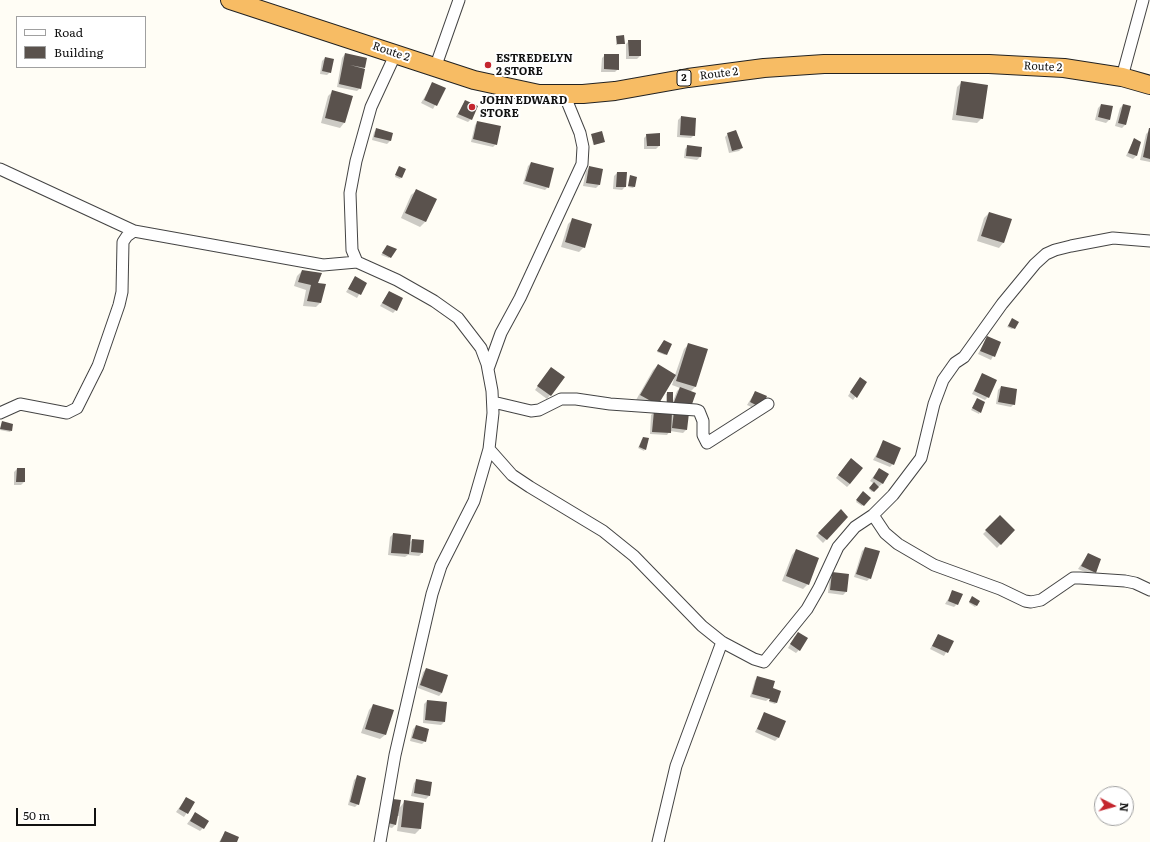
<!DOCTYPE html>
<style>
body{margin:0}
#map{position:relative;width:1150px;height:842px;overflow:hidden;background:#fffdf5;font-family:Literata,serif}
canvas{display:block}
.legend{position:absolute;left:16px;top:16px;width:130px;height:52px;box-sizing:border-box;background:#fff;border:1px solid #a0a0a0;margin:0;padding:5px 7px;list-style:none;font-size:12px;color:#111}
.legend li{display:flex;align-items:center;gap:8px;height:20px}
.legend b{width:20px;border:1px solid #a0a0a0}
.north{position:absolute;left:1094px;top:786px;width:40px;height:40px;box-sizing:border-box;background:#fff;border:1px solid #a0a0a0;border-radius:50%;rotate:96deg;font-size:11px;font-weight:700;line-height:16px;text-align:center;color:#111}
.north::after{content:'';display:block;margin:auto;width:14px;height:18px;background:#c4262e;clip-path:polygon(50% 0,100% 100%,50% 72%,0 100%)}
.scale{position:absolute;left:16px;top:808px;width:80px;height:18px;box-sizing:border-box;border:2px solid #111;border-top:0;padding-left:5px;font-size:12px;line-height:14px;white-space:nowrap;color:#111;-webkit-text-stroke:3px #fff;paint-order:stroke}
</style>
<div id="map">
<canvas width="1150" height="842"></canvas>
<ul class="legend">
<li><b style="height:5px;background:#fff"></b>Road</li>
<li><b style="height:11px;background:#5a524d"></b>Building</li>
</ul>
<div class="north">N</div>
<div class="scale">50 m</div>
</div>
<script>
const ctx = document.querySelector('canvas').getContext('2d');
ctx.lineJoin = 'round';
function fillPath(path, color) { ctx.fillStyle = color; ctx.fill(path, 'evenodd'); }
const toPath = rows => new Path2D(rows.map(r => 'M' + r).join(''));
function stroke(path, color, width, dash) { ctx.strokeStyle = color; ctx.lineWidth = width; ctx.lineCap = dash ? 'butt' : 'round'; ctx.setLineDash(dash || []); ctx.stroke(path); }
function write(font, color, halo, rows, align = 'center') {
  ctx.font = font + ' Literata,serif'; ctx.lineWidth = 4; ctx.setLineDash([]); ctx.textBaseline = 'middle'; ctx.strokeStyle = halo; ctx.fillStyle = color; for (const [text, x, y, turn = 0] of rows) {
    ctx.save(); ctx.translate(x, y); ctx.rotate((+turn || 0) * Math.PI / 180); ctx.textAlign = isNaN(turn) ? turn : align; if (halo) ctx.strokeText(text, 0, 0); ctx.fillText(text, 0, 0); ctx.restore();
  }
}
fillPath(toPath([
 [617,36,624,43,622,44,616,45],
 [629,41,640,56,637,59,626,59,626,44],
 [345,54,366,58,360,88,357,91,337,87,342,58],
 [605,55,618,69,615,72,601,72,602,58],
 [325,58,330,72,327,75,320,74,322,61],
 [962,82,982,118,977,123,952,120,957,87],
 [433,83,444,89,433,109,421,103],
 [333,91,344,123,340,128,321,123,328,96],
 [465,101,471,119,468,122,456,117],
 [1101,105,1112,107,1109,120,1106,123,1095,120,1098,108],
 [1123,105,1125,125,1122,128,1115,126,1120,108],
 [681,117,694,135,691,138,677,137,678,120],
 [478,122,496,144,493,147,471,142,475,125],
 [377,129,392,133,390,141,387,144,372,140,374,132],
 [1149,131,1150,131,1150,162,1140,160,1146,134],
 [728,134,742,148,739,151,729,153,725,137],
 [592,135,604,142,593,145],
 [647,135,659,146,656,149,644,149,644,138],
 [1134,139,1140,142,1136,156,1133,159,1126,156],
 [688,146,700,157,697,160,684,158,685,149],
 [531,163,548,187,545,190,523,184,528,166],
 [398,168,405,170,400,179,395,177],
 [589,168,602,170,599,185,596,188,583,186,586,171],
 [617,173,626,173,625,187,622,190,613,189,614,176],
 [631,176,634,187,633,188,628,187],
 [416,191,435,199,425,222,420,227,401,218,411,195],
 [989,213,1010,220,1003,243,999,248,977,241,984,218],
 [573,219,584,247,579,252,561,247,568,224],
 [386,248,390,257,389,258,381,255],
 [302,271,317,284,320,303,316,307,303,306,306,290,294,286,297,276],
 [355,278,366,283,357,298,346,292],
 [389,292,396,310,393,313,380,306],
 [1012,319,1014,328,1012,329,1007,327],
 [987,337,1000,343,991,360,978,354],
 [663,342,666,354,665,355,657,352],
 [689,344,707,350,695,387,690,392,690,407,666,406,666,394,668,393,672,404,677,391,680,388,672,385,675,376,652,409,636,400,653,370,658,365,675,375,684,349],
 [551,368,564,377,547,399,535,390],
 [982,374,988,397,985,400,972,394],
 [857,382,866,383,853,400,848,396],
 [1001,387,1014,404,1011,407,996,404,998,390],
 [755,392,758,410,747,405],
 [976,401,984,403,979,414,971,410],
 [654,412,671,416,675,412,686,430,683,433,670,431,667,435,650,434,651,415],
 [2,422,11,431,10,432,0,430],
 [642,439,645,449,644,451,638,448],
 [884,441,893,464,890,467,873,460],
 [848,462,850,484,847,487,836,478],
 [17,469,24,469,24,482,21,485,14,485,14,472],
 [879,469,888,475,882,484,872,492,869,489,873,483,870,481],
 [862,493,869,498,862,506,856,502],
 [841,510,847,517,823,543,816,536],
 [1000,517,1014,530,997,548,983,534],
 [393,534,409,543,412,540,422,553,419,556,408,555,405,557,388,555,390,537],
 [865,548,870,578,867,581,854,577,862,551],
 [796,550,808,584,803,589,782,581,792,555],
 [1088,554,1095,572,1092,575,1078,569],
 [833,573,846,592,843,595,828,593,830,576],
 [953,591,957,604,954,607,945,604],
 [971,599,976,606,975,607,969,603],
 [938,635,952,642,944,656,930,649],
 [795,636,799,650,796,653,788,648],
 [426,669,442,693,439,696,418,688,423,672],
 [758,677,771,693,776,703,775,704,769,702,771,697,766,701,750,697,755,680],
 [427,701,444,722,441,725,423,723,424,704],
 [373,705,385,735,380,739,361,733,369,710],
 [765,713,778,738,775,741,755,732],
 [416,726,425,741,422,744,410,741,413,729],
 [357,777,358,804,355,807,348,805,354,780],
 [417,780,429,796,426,799,411,796,414,783],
 [186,798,194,802,184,817,176,812],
 [405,801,420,829,415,834,397,831,399,816,397,816,395,825,392,828,385,826],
 [195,813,203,828,200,831,187,824],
 [225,832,236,842,219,842]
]), '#0003');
fillPath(toPath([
 [624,35,625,44,617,44,616,36],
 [628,40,641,40,641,56,629,56],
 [345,53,367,58,365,68,350,65,365,69,361,89,339,84],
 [604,54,619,54,619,70,604,69],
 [325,57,334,59,331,73,322,71],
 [961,81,988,85,983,119,956,115],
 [432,82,446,88,437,106,424,100],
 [332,90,353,96,345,123,325,118],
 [465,100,478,106,472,120,458,114],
 [1101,104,1113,106,1110,120,1098,117],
 [1123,104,1131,106,1126,125,1118,123],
 [681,116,696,118,695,136,680,135],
 [477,121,501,126,497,145,473,139],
 [376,128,393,133,391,141,374,137],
 [1149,128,1150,128,1150,159,1143,157],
 [736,130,743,148,732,151,727,133],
 [602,131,605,142,594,145,591,134],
 [660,133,660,146,647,146,646,134],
 [1134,138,1141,142,1137,156,1128,153],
 [687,145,702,147,701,157,686,156],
 [531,162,554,168,549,188,525,181],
 [399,166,406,169,402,178,395,175],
 [589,166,603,169,600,185,586,183],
 [617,172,627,172,626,187,616,187],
 [630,175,637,177,635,187,628,186],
 [416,189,437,199,426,222,405,213],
 [989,212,1012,219,1004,243,981,236],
 [572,218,592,224,585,248,565,242],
 [387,245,397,249,391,258,382,253],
 [302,270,322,273,318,283,326,284,321,303,307,301,311,285,298,282],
 [355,276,367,283,361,295,348,289],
 [389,291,403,298,397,311,382,303],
 [1012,318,1019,322,1015,329,1008,326],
 [987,336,1001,342,995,357,980,351],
 [664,340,672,344,667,355,657,351],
 [688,343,708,349,696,387,676,381],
 [658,364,676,375,658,405,640,395],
 [551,367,565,377,551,396,537,386],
 [982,373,997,380,989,398,974,391],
 [860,377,867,382,857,398,850,392],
 [1001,386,1017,389,1015,405,998,402],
 [680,387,696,393,691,407,674,402],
 [755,391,767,396,762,408,750,402],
 [667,392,673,392,673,406,667,406],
 [977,398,985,402,981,413,972,408],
 [654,411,672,412,671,433,652,432],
 [674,411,689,413,687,430,672,428],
 [2,421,13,424,12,431,0,429],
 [643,437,649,438,646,450,639,447],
 [883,440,901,448,894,465,876,457],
 [851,458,863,468,850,484,838,475],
 [17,468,25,468,25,482,16,482],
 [879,468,889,474,883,484,873,478],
 [874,482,879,487,874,492,869,488],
 [863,491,871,498,864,506,856,500],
 [841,509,848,517,827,540,818,533],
 [1000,515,1015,530,1001,545,985,530],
 [393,533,411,535,409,554,391,553],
 [412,539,424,540,423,553,411,552],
 [865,547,880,551,871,579,856,574],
 [796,549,819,558,809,585,786,576],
 [1088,553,1101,559,1096,573,1081,566],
 [832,572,849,574,847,592,830,590],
 [952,590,963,594,958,605,948,601],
 [972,596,980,601,977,606,969,602],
 [798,632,808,638,800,651,790,644],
 [938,634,954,641,948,653,932,646],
 [426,668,448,675,442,693,420,685],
 [757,676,775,681,773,688,781,691,777,703,769,701,770,699,752,694],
 [427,700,447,702,445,722,425,720],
 [373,704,394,710,386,735,365,729],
 [764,712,786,721,779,738,757,729],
 [416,725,429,729,426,742,412,738],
 [357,775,366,778,359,805,350,802],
 [416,779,432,782,430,796,414,793],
 [186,797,195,802,188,814,179,809],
 [393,799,401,800,396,825,388,823],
 [404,800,424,803,421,829,401,827],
 [195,812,209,821,204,829,190,821],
 [225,831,239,837,237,842,220,842]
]), '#5a524d');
const minor = toPath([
 [435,68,459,0],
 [1122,77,1143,0],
 [0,169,134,231,323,265,357,262],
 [488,369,501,333,520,298,582,164,583,147,580,133,564,94],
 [493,402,531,411,539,410,561,399,576,399,610,404,696,410,699,411,703,421,703,435,707,443,768,404],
 [0,413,20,404,67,413,77,408,98,366,119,305,122,292,123,242,127,236,134,231],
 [489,449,512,475,530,487,603,531,634,556,702,626,722,642,754,659,764,662,807,609,819,588,838,547,855,527,873,515,893,495,921,458,934,404,943,380,955,363,964,357,1002,304,1035,264,1046,254,1055,250,1071,246,1113,238,1150,241],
 [873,515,885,533,898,544,934,565,1000,589,1025,601,1031,602,1041,600,1073,578,1080,578,1125,581,1135,583,1150,590],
 [380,842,395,755,432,594,441,566,474,501,489,449,493,413,492,391,487,364,481,348,458,318,434,301,397,280,357,262,352,250,350,193,356,161,371,107,396,53],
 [658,842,676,766,722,642]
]);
const trunk = toPath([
 [230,0,474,80,539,94,583,94,615,91,688,78,764,68,824,64,989,64,1064,68,1122,77,1150,85]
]);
stroke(minor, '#444', 13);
stroke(trunk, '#222', 20);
stroke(minor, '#fff', 11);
stroke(trunk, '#f7bc64', 18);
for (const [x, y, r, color] of [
 [488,65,4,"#c4262e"],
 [472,107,4,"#c4262e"]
]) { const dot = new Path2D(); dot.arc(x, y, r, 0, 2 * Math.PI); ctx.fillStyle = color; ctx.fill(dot); stroke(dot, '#fff', 1.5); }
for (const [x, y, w] of [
 [684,78,14]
]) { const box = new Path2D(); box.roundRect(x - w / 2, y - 8, w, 16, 3); ctx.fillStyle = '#fff'; ctx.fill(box); stroke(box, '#111', 1); }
write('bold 10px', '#111', null, [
 ["2",684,78]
]);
write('11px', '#111', '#fff', [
 ["Route 2",391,52,19],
 ["Route 2",1043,67,3],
 ["Route 2",719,74,-7]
]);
write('bold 11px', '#111', '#fff', [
 ["ESTREDELYN",496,59],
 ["2 STORE",496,72],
 ["JOHN EDWARD",480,101],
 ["STORE",480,114]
], 'left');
</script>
